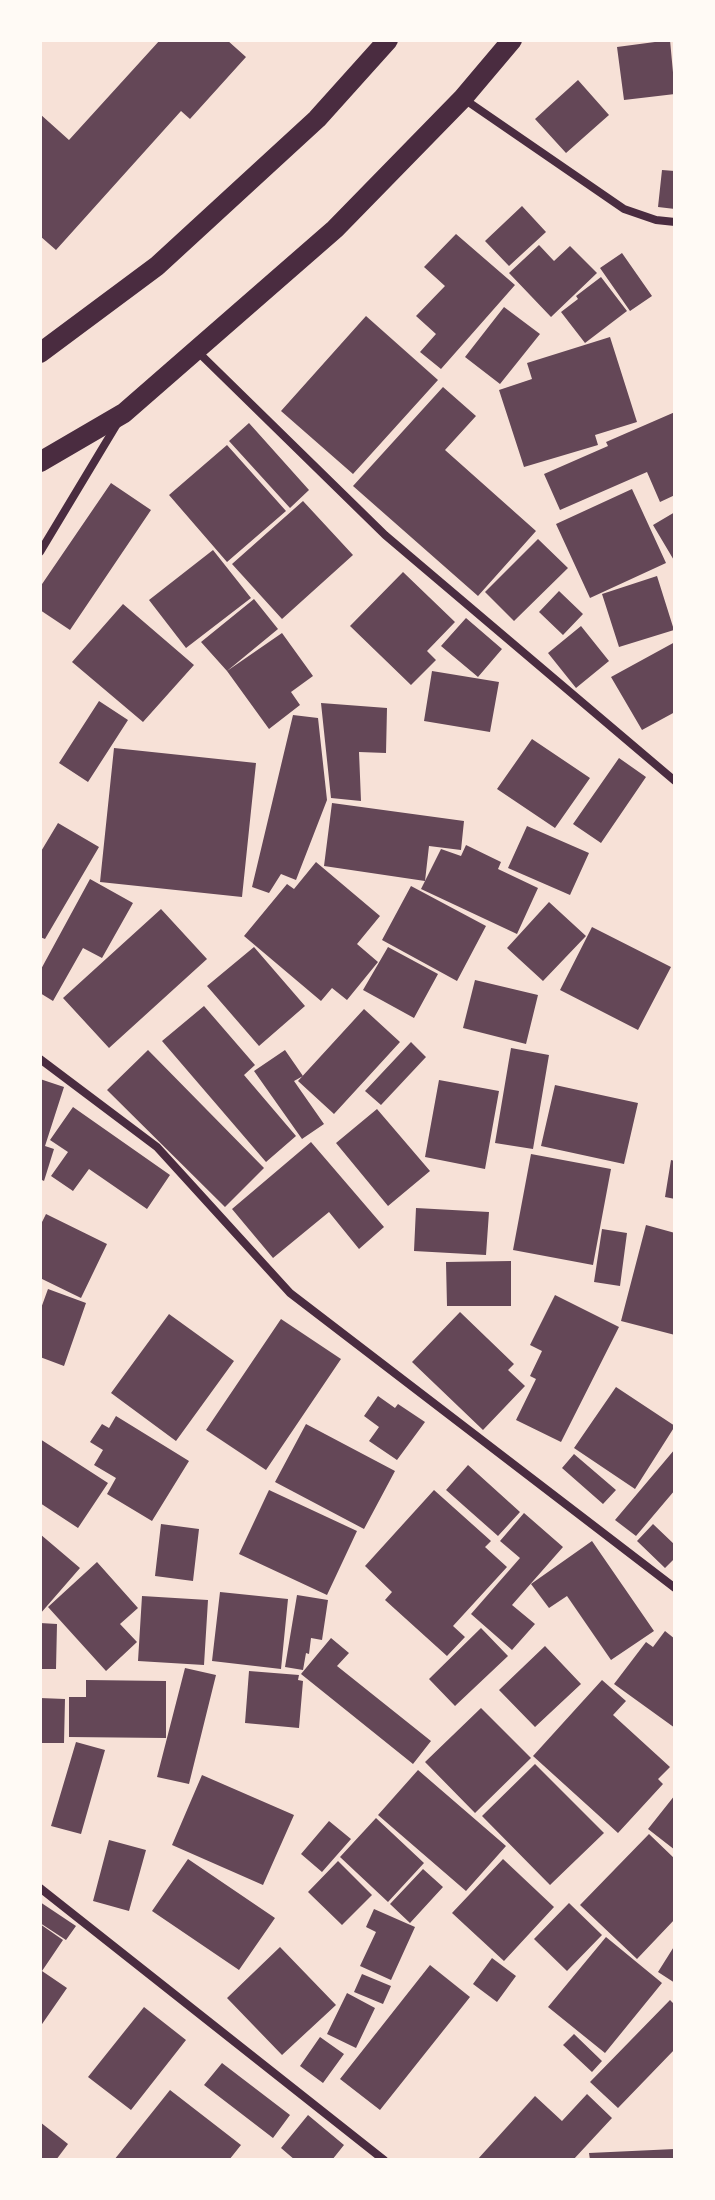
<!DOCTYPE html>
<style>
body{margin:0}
#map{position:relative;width:715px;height:2200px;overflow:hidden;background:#f7e1d7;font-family:"PT Sans Narrow",sans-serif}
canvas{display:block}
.frame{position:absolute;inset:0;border:42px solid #fffaf5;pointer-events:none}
</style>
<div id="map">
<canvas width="715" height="2200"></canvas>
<div class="frame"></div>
</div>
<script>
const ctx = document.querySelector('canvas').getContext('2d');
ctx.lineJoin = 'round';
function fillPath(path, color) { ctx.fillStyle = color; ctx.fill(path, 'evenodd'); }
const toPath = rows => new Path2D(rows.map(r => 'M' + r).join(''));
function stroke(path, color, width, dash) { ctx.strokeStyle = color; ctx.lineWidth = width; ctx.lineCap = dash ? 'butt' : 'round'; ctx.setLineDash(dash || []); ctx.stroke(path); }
fillPath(toPath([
 [160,40,227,40,246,57,190,119,181,111,56,250,40,236,40,114,69,140],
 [670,40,675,94,624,100,617,47],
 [578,80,609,115,566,153,535,119],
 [662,170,675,171,675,209,658,207],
 [522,206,546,232,509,266,485,241],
 [456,234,515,285,441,369,420,352,436,334,416,316,445,286,424,267],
 [539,245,554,261,570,246,597,273,551,317,509,273],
 [622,253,652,296,630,311,600,268],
 [601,277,627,311,585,343,561,312,578,299,576,296],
 [504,307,540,334,500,384,465,357],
 [366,316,438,380,353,474,281,411],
 [610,337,637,422,595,435,598,445,524,467,499,390,532,379,527,363],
 [443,387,476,416,445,450,536,531,478,596,353,486],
 [675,412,675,495,660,502,647,472,560,510,544,474,608,446,606,442],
 [249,423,309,490,290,508,229,441],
 [227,445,286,511,227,562,169,495],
 [111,483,151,510,70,630,40,610,40,587],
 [632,489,666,563,590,598,556,524],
 [303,501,353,555,282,619,232,564],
 [675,512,675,562,653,525],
 [538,539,568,568,514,621,485,592],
 [213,550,251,598,186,648,149,600],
 [403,572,455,622,427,651,436,660,411,685,350,626],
 [657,576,674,630,619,647,602,594],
 [559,591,583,614,563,635,539,612],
 [254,599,278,629,227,671,201,642],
 [123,604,194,665,143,722,72,662],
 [466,618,502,649,478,677,441,646],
 [581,626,609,661,576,688,548,653],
 [282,633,313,676,291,692,300,705,269,729,227,671],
 [675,642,675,712,642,730,611,677],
 [432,671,499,682,490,732,424,721],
 [99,701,128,720,88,782,59,763],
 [321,703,387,708,386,753,359,752,361,801,331,798],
 [293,715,318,718,327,800,296,880,281,874,269,893,252,887],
 [532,739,590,778,555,828,497,789],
 [114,748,256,763,242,897,100,882],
 [619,758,646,777,601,843,573,824],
 [332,803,464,821,461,850,429,846,425,881,324,866],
 [58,823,99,847,45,939,40,937,40,853],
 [527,826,589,853,570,895,508,868],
 [466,845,501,862,498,869,538,888,517,934,421,889,441,849,461,856],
 [316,862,380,916,357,944,378,962,347,1000,332,988,321,1001,244,936,287,884,294,889],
 [90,879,133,903,102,958,83,948,53,1001,40,993,40,971],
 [411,886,486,926,457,981,382,940],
 [549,902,586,936,543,981,507,948],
 [161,909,207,959,109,1048,63,998],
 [592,927,671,967,638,1030,560,990],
 [254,947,305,1006,259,1046,207,986],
 [388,947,438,974,414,1018,363,990],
 [475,980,538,995,526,1044,463,1028],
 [204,1006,255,1065,244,1075,296,1136,266,1162,162,1041],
 [364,1009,400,1042,334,1114,298,1081],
 [411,1042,426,1057,381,1105,365,1091],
 [511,1048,549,1055,533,1149,495,1143],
 [148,1050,264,1168,225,1207,107,1090],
 [285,1050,303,1076,294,1081,324,1124,302,1139,254,1071],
 [40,1079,64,1087,45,1146,54,1149,44,1181,40,1179],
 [439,1080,499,1091,485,1169,425,1157],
 [555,1085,638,1103,624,1164,541,1146],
 [73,1107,170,1175,147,1209,89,1169,73,1191,51,1176,68,1152,50,1140],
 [377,1109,430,1171,388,1206,336,1143],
 [311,1142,384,1227,359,1249,329,1212,273,1258,232,1209],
 [531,1154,611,1169,593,1265,513,1250],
 [671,1160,675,1161,675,1199,665,1197],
 [416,1208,489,1212,486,1255,414,1251],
 [46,1214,107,1244,81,1298,40,1278,40,1226],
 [646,1225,675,1233,675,1335,621,1321],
 [602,1229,627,1233,620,1286,594,1282],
 [511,1261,511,1306,447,1306,446,1262],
 [48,1289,86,1303,64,1366,40,1357,40,1311],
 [555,1295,619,1327,561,1442,516,1420,536,1379,530,1376,542,1351,530,1345],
 [460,1312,514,1364,508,1370,525,1386,483,1430,412,1362],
 [169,1314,234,1361,176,1441,111,1393],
 [281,1319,341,1359,266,1470,206,1430],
 [616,1387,675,1426,635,1489,574,1448],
 [378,1396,395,1408,398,1404,425,1422,397,1460,369,1441,379,1427,364,1416],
 [116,1416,189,1461,152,1521,107,1494,116,1478,94,1465,103,1450,90,1442,102,1424,109,1428],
 [306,1424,395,1471,364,1529,275,1482],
 [40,1439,108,1483,78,1528,40,1503],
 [675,1449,675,1490,636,1536,615,1520],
 [574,1454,616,1490,603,1504,562,1468],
 [468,1465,520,1512,498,1536,446,1490],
 [269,1490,357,1531,327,1595,239,1554],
 [434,1490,491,1541,485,1547,507,1567,453,1626,465,1637,447,1656,385,1600,392,1592,365,1566],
 [524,1513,563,1547,512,1605,535,1624,512,1650,471,1614,520,1558,500,1541],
 [161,1524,199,1529,193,1581,155,1576],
 [653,1524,675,1545,675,1558,665,1568,637,1541],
 [40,1534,80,1568,40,1614],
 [592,1541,654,1631,611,1660,567,1596,549,1608,531,1584],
 [97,1562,138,1608,120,1624,137,1642,106,1671,48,1607],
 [220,1592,288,1599,281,1669,212,1661],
 [297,1595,328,1600,322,1640,311,1638,309,1654,306,1653,303,1670,285,1667],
 [142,1596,208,1600,204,1665,138,1661],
 [40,1623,57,1624,56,1669,40,1669],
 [481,1628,508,1656,455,1706,429,1679],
 [665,1631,675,1639,675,1728,614,1684,646,1642,653,1647],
 [331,1638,349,1653,337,1666,431,1741,413,1764,301,1674],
 [545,1646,581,1684,535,1727,499,1690],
 [185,1668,216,1675,189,1784,157,1777],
 [249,1671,299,1675,298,1680,303,1681,299,1728,245,1723],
 [86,1680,166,1681,166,1738,69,1737,69,1697,86,1697],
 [602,1680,626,1701,613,1715,670,1767,658,1779,663,1784,618,1833,533,1756],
 [40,1698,65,1699,64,1743,40,1743],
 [481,1708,531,1758,475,1813,425,1762],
 [76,1742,105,1750,81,1834,51,1826],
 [535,1764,604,1833,550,1885,482,1816],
 [418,1770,506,1846,466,1891,378,1815],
 [202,1775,294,1815,263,1885,172,1845],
 [675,1795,675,1850,648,1829],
 [376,1818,424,1863,388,1902,340,1857],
 [329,1821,351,1839,322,1872,301,1854],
 [649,1834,675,1859,675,1919,637,1959,580,1905],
 [109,1840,146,1850,129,1911,93,1901],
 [188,1859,275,1918,239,1970,152,1911],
 [503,1859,554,1907,504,1961,452,1913],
 [338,1861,372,1895,342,1925,308,1892],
 [423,1869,443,1887,410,1923,390,1904],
 [40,1902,76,1926,66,1940,40,1923],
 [569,1903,602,1935,567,1971,534,1939],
 [374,1909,415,1927,391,1980,360,1966,376,1932,366,1927],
 [40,1924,63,1940,42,1971,67,1988,40,2027],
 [606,1937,662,1983,605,2053,548,2007],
 [675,1945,675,1983,658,1972],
 [280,1947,336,2005,282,2055,227,1998],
 [492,1958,516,1976,497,2002,473,1984],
 [430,1965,470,1997,380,2110,340,2079],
 [362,1974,391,1986,383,2004,354,1992],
 [347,1993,375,2008,356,2048,327,2034],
 [670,2000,675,2005,675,2049,618,2108,590,2082],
 [144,2007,186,2040,131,2110,88,2077],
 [574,2034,602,2061,592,2072,563,2045],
 [320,2037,344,2054,323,2083,300,2066],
 [222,2063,290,2115,273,2138,204,2085],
 [170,2090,241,2145,229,2160,114,2160],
 [587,2094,612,2118,573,2160,477,2160,535,2096,562,2121],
 [308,2115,344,2145,332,2160,295,2160,281,2148],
 [40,2122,68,2144,56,2160,40,2160],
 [675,2149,675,2160,590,2160,589,2153]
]), '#644757');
stroke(toPath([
 [464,99,624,209,656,220,675,222],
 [198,352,385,535,675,781],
 [40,552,117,424],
 [40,1059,157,1147,290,1293,675,1588],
 [40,1888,384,2160]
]), '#4a2c40', 8);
stroke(toPath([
 [40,353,157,266,317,119,388,40],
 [40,462,124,413,335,229,463,98,512,40]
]), '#4a2c40', 20);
</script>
